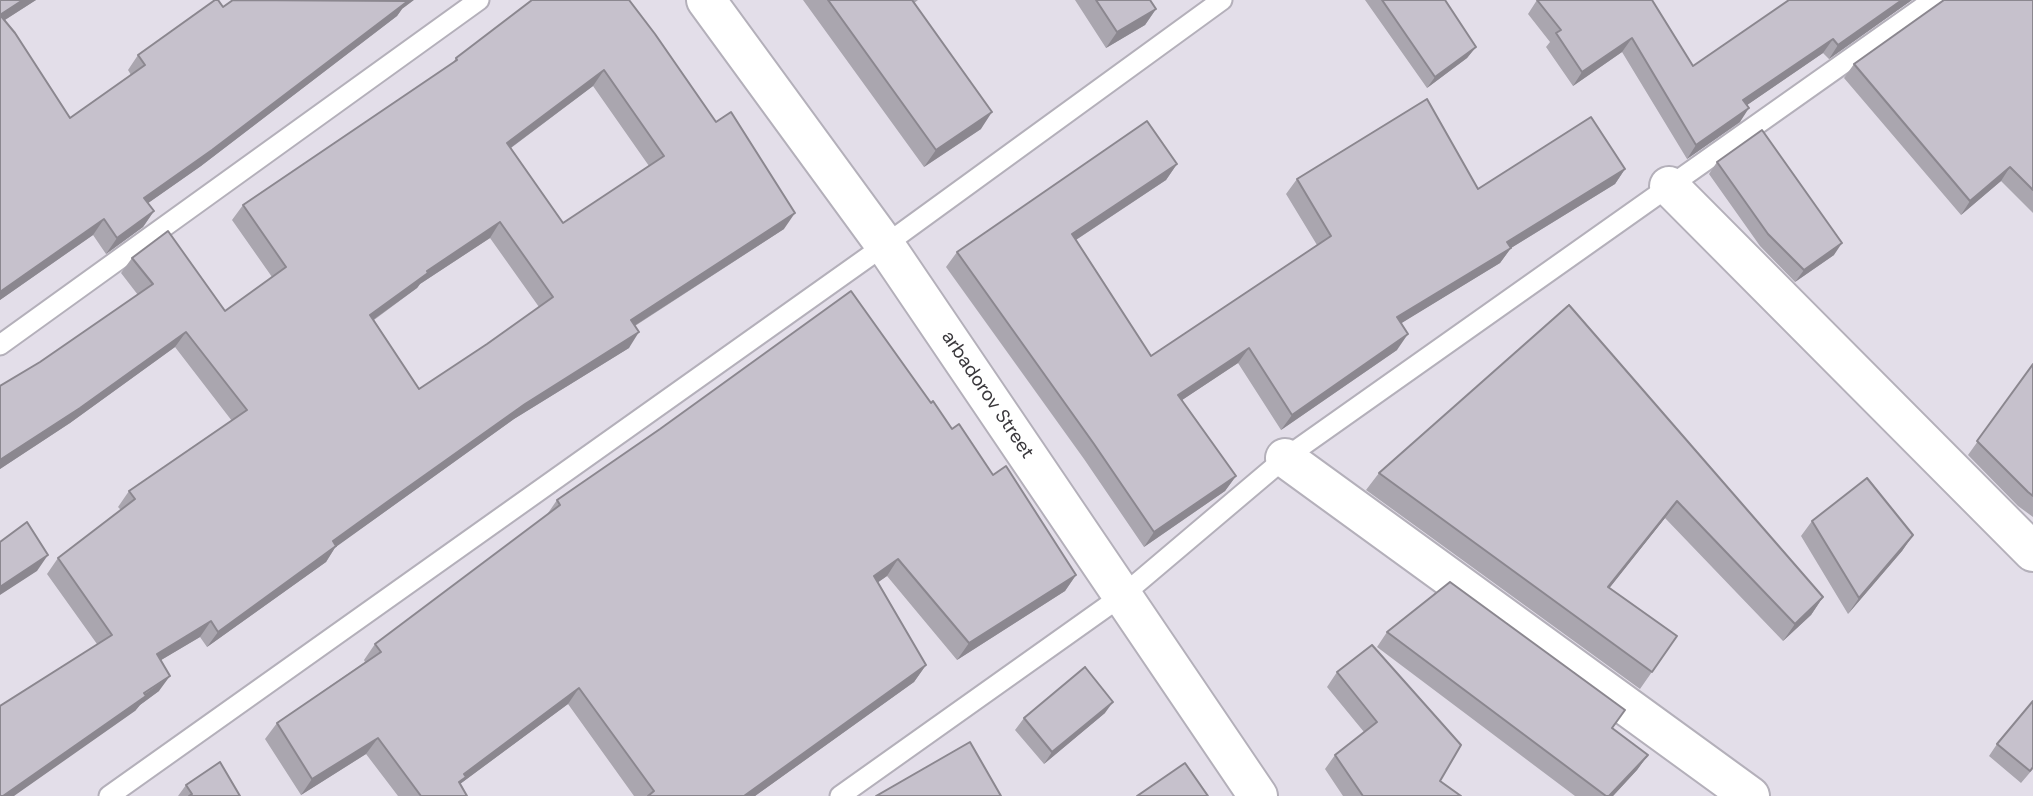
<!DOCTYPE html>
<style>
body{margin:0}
canvas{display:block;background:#e3dee9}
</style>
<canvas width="2033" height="796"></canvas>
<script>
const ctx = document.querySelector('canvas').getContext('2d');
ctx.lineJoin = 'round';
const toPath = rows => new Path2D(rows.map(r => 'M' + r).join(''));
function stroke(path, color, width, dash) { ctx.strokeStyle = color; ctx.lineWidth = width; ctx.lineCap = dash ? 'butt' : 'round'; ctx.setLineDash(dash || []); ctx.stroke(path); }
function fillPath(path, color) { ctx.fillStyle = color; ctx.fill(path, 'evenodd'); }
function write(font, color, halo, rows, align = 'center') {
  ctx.font = font + ' "DM Sans",sans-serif'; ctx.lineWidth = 5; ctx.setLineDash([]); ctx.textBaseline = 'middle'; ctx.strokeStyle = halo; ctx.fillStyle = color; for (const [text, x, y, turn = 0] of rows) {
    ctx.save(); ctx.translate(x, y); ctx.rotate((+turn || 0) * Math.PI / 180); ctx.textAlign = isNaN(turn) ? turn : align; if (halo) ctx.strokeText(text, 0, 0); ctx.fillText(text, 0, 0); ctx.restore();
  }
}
const service = toPath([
 [0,345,479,0],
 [109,796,885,245,1222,0],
 [840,796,1123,595,1285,458,1933,0]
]);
const minor = toPath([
 [706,0,885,245,1258,796],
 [1669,186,2033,552],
 [1285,458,1750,796]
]);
stroke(service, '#b4b0ba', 23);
stroke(minor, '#b4b0ba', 42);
stroke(service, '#fff', 19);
stroke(minor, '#fff', 38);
fillPath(toPath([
 [0,0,36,0,5,20,70,118,131,75,128,70,138,55,223,7,402,9,397,16,201,166,148,203,154,211,143,227,106,254,93,235,0,300],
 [532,0,784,229,635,326,629,348,514,419,376,518,336,546,326,562,207,647,200,637,161,660,159,691,140,705,135,711,97,644,47,574,58,558,121,510,118,507,129,491,232,421,175,347,70,423,0,469,0,386,40,362,138,295,121,273,132,258,225,311,272,277,232,220,243,205,452,64,456,58],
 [593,86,649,166,563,223,511,148],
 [490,238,539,307,487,344,419,389,374,320,417,288,420,284],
 [803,0,918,0,914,3,981,129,924,167],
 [1075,0,1150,0,1156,9,1145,25,1106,48],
 [1365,0,1445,0,1476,47,1467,58,1427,88],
 [1537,0,1652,0,1693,66,1789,0,1912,0,1829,59,1823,53,1747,105,1740,122,1687,159,1622,52,1573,86,1546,47,1550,42,1528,14],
 [2033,0,2033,213,2001,181,1961,215,1844,78,1854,64],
 [1717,162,1834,255,1795,282,1760,246,1709,174],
 [1177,164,1166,180,1076,240,1151,356,1317,245,1286,194,1297,179,1478,189,1625,169,1615,184,1511,248,1500,263,1401,323,1397,350,1281,430,1238,363,1182,400,1236,476,1225,491,1144,547,1084,459,946,267,957,252],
 [1569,305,1823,597,1811,615,1783,641,1665,518,1609,588,1677,636,1640,689,1366,490,1379,473],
 [2033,364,2033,517,2018,506,1968,455],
 [931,403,952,429,993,475,1076,575,1065,591,957,660,887,576,878,582,926,665,914,682,755,796,634,796,568,704,460,784,467,796,398,796,366,754,301,795,265,739,277,723,365,662,364,660,375,644,546,516,557,500],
 [1812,521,1913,535,1902,551,1848,614,1801,536],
 [1387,632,1612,728,1648,755,1637,770,1613,796,1575,796,1377,647],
 [1337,672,1440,781,1461,796,1343,796,1325,769,1335,755,1364,732,1327,687],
 [1105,713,1044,764,1015,730,1024,718],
 [1997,744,2033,769,2021,783,1989,756],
 [186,785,240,796,178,796]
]), '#aaa6af');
fillPath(toPath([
 [23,0,36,0,0,23,0,15],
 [405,0,414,0,402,9,397,16,201,166,134,213,144,198],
 [1902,0,1912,0,1829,59,1838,45],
 [1156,9,1145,25,1106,48,1117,32],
 [1632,38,1622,52,1573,86,1582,72],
 [1833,39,1823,53,1734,114,1743,100],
 [1476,47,1467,58,1427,88,1435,77],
 [604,70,593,86,497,158,507,143],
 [1749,108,1740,122,1687,159,1696,145],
 [992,112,981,129,924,167,936,150],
 [1177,164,1166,180,1062,249,1072,234],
 [2010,167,2001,181,1961,215,1970,201],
 [1625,169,1615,184,1511,248,1500,263,1387,332,1397,317,1507,242],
 [154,211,143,227,106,254,117,238],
 [795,213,784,229,620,335,631,320],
 [104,219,93,235,0,300,0,292],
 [500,222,490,238,420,284,417,288,359,330,370,315,427,271],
 [1842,243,1834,255,1795,282,1804,270],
 [186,332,175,347,70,423,0,469,0,460],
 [639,332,629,348,514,419,322,557,333,541,525,404],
 [1408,334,1397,350,1281,430,1292,415],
 [1249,348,1238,363,1167,410,1178,395],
 [1236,476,1225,491,1144,547,1154,532],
 [1677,501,1665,518,1596,605,1608,587],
 [1913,535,1902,551,1848,614,1859,598],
 [336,546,326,562,207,647,218,632],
 [48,555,37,571,0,595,0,587],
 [898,559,887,576,863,593,874,576],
 [1076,575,1065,591,957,660,969,643],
 [1823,597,1811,615,1783,641,1795,624],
 [211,621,200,637,146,669,157,654],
 [926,665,914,682,755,796,744,796],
 [170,676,159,691,140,705,135,711,14,796,3,796],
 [579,688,568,704,460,784,451,796,464,774],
 [1113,702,1105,713,1044,764,1052,752],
 [378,738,366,754,301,795,312,779],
 [1648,755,1637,770,1613,796,1609,796]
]), '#8b878f');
const building = toPath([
 [0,0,23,0,0,15,15,33,70,118,145,65,138,55,215,0,218,0,223,7,233,0,408,1,212,150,144,198,154,211,117,238,104,219,0,292,0,0],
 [532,0,629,0,655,34,716,122,731,112,795,213,631,320,639,332,525,404,387,502,333,541,336,546,218,632,211,621,157,654,170,676,144,693,146,696,3,796,0,796,0,706,112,635,58,558,135,499,129,491,247,410,186,332,80,408,0,460,0,386,40,362,153,284,132,258,168,231,225,311,286,267,243,205,457,60,456,58,532,0],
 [604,70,664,156,563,223,507,143,604,70],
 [500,222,553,297,487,344,419,389,370,315,428,273,427,271,500,222],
 [828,0,912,0,992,112,936,150,828,0],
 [1096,0,1150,0,1156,9,1117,32,1096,0],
 [1382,0,1445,0,1476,47,1435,77,1382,0],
 [1537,0,1652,0,1693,66,1789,0,1902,0,1838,45,1833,39,1743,100,1749,108,1696,145,1632,38,1582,72,1556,33,1561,30,1537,0],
 [1944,0,2033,0,2033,190,2010,167,1970,201,1854,64,1944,0],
 [1427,99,1478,189,1591,117,1625,169,1507,242,1511,248,1397,317,1408,334,1292,415,1249,348,1178,395,1236,476,1154,532,1094,444,957,252,1147,121,1177,164,1072,234,1151,356,1331,236,1297,179,1427,99],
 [1762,130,1842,243,1804,270,1768,234,1717,162,1762,130],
 [851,291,931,403,933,401,952,429,959,424,993,475,1006,466,1076,575,969,643,898,559,874,576,926,665,744,796,648,796,654,791,579,688,464,774,466,777,459,782,467,796,421,796,378,738,312,779,277,723,381,652,375,644,560,505,557,500,660,429,851,291],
 [1569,305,1823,597,1795,624,1677,501,1608,587,1677,636,1652,672,1379,473,1569,305],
 [2033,364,2033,496,2028,492,1977,441,2033,364],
 [1867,478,1913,535,1859,598,1812,521,1867,478],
 [27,522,48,555,0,587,0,542,27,522],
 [1450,582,1625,710,1612,728,1648,755,1609,796,1606,796,1387,632,1450,582],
 [1372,645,1461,745,1440,781,1461,796,1363,796,1335,755,1377,722,1337,672,1372,645],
 [1085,667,1113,702,1052,752,1024,718,1085,667],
 [2033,701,2033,767,2030,771,1997,744,2033,701],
 [970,742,1001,796,876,796,970,742],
 [220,762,240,796,189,796,192,794,186,785,220,762],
 [1185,763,1208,796,1137,796,1185,763]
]);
fillPath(building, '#c6c1cc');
stroke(building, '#8b878f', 2);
write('19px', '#3a383c', '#fff', [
 ["arbadorov Street",987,395,56]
]);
</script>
